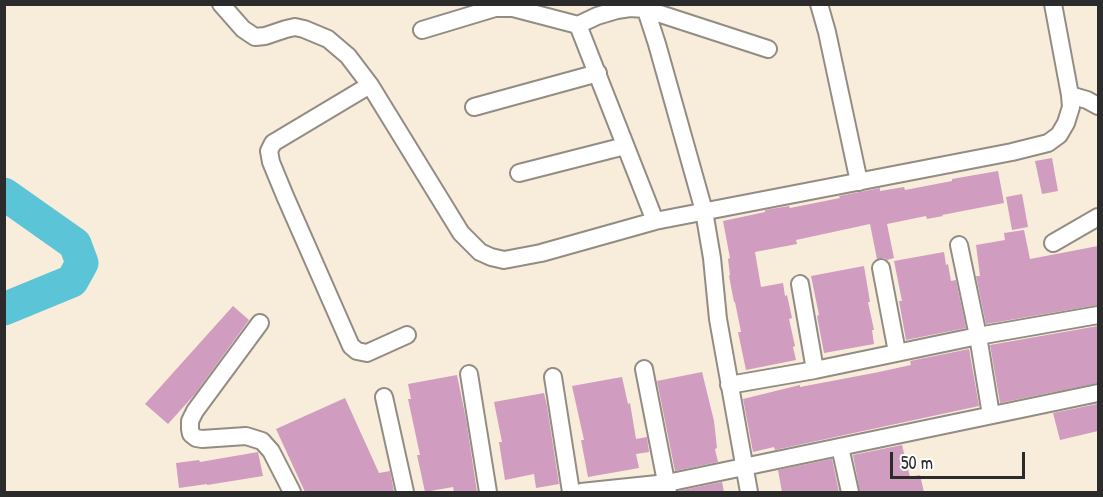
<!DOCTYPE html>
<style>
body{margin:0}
#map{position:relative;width:1103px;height:497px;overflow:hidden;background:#f8ecdb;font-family:"Patrick Hand",sans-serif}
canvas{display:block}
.frame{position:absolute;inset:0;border:6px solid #2b2b2b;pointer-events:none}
.scale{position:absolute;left:890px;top:452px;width:135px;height:27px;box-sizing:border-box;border:3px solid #2b2b2b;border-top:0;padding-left:8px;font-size:18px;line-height:21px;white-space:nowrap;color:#2b2b2b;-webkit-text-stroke:4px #fff;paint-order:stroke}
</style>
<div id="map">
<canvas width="1103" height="497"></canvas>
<div class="frame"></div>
<div class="scale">50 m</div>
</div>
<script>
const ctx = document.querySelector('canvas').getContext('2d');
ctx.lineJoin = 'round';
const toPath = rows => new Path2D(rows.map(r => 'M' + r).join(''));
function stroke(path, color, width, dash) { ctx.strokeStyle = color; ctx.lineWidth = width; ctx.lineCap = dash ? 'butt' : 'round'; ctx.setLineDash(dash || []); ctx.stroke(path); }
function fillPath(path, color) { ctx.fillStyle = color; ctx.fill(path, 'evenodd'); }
stroke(toPath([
 [4,194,75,244,82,263,72,281,4,309]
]), '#5bc4d7', 33);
fillPath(toPath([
 [1052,158,1058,191,1042,194,1035,161],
 [998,171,1004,203,942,215,943,216,927,219,926,216,887,224,894,258,887,260,884,258,877,259,870,224,796,240,797,244,755,252,761,287,783,283,785,296,787,295,792,318,789,319,795,346,793,347,796,360,746,370,738,332,741,332,735,302,734,302,729,276,730,275,728,259,730,258,723,221,765,212,765,210,789,206,790,208,840,198,839,196,880,188,880,191,904,187,905,190,952,181,952,179],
 [1022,194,1028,227,1012,230,1006,197],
 [1024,230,1030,259,1098,246,1098,305,986,324,976,276,980,276,976,245,1005,240,1004,233],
 [944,252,946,265,948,264,951,281,956,280,966,328,906,340,899,301,902,301,894,261],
 [864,266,870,302,868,302,874,330,872,330,874,344,824,353,817,316,819,315,811,276],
 [233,306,249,320,195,394,168,424,145,404],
 [1098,326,1098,383,1000,403,990,345],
 [969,349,979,406,775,450,774,447,753,452,743,399,800,385,800,387,874,373,911,365,910,361],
 [702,372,714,421,717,448,715,449,718,462,675,471,657,381],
 [457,375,466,419,477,492,454,492,453,487,425,492,417,455,420,455,408,399,411,399,408,384],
 [622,377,628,404,630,403,636,439,647,437,649,452,636,454,639,468,588,477,581,440,584,440,572,386],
 [544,393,547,406,559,484,536,488,534,474,505,480,499,442,502,442,494,402],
 [345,398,379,473,390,471,394,492,305,492,276,429],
 [1097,404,1098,412,1098,431,1060,440,1053,413],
 [902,445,910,477,920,475,924,492,860,492,853,455],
 [258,452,263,476,207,485,207,484,179,488,176,463,199,460,200,462],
 [832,459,839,492,782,492,778,470],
 [722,482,724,492,678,492,678,491]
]), '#d09cbf');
const street = toPath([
 [221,4,243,29,255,37,265,36,286,29,295,27,304,29,328,39,348,56,370,85,461,233,480,252,491,257,504,260,541,253,655,221,1012,152,1048,143,1059,135,1066,123,1071,107,1070,95,1053,4],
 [644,4,657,44,704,211,712,258,718,319,749,492],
 [819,4,827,32,859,182],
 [578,25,597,16,617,10,630,8,645,9,768,49],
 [422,30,495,8,513,8,578,25,655,221],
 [370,85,273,143,269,151,271,162,285,196,351,346,357,351,367,353,407,335],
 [1070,95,1087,100,1098,106],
 [474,107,598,73],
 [519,173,625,146],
 [1053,243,1098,217],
 [959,245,978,336,991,415],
 [881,268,897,352],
 [800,284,815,370],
 [260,323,195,411,190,421,190,429,191,434,196,438,202,439,246,436,262,441,271,451,292,492],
 [644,369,668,492],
 [469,374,488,492],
 [553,377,571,492],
 [729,385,815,370,978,336,1098,315],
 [384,397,405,492],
 [840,447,850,492],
 [581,492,667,483,1098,393]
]);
stroke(street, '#928c83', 20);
stroke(street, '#fff', 16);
</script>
